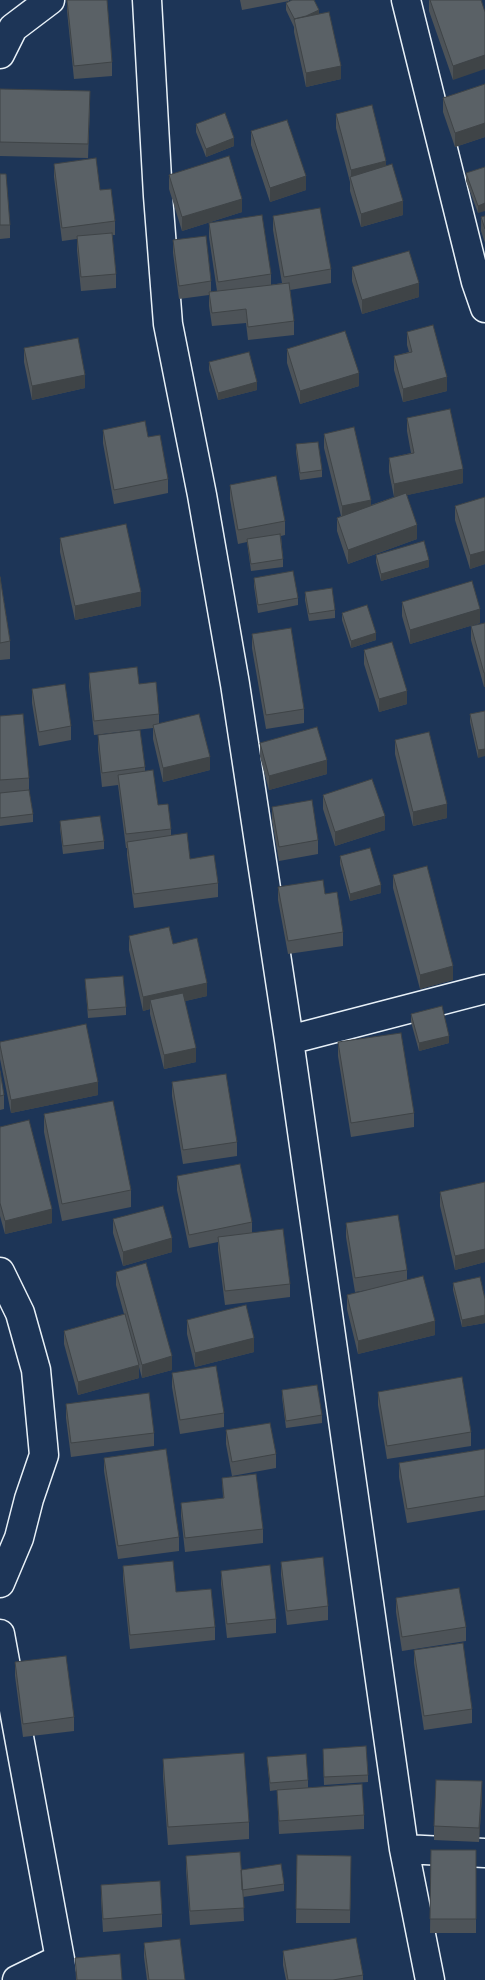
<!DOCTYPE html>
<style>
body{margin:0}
canvas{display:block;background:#1d3557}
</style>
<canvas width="485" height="1980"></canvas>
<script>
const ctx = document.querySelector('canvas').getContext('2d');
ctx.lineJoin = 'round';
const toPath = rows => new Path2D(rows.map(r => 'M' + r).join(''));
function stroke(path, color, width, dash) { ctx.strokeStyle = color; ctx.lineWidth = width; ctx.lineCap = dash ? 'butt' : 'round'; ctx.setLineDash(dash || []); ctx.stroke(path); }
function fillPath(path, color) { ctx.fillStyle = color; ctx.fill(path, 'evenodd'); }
const street = toPath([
 [147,0,158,196,168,324,202,495,235,684,289,1040,404,1849,430,1980],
 [406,0,476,282,485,308],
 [0,54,13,28,50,0],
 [289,1040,485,989],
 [0,1272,20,1313,36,1370,44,1455,29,1499,19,1538,0,1583],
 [0,1634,60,1959],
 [404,1849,485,1853],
 [17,1980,60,1959,63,1980]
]);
stroke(street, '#e8f1f8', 31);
stroke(street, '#1d3557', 28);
fillPath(toPath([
 [67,0,112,62,112,76,74,79,67,11],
 [240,0,289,0,289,1,242,10],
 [429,0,481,0,453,80,429,11],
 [286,3,319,14,341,79,306,87,294,32,294,27,286,10],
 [485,84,485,137,455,147,443,112,443,98],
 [0,89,90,105,88,158,0,156],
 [336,114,386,166,403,215,361,227,350,191,350,182,336,128],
 [196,124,234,146,206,157,196,132],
 [251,131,306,190,270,202,251,145],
 [54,164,100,190,115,221,115,235,112,235,116,274,116,288,81,291,77,250,77,239,62,241,54,177],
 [485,167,478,213,466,181,466,173],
 [0,174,10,225,10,238,0,239],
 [169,175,242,212,182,231,169,189],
 [273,216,331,269,331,283,290,290,294,321,294,335,248,340,246,323,212,326,209,306,209,295,179,299,173,253,173,240,211,281,211,292,217,291,209,237,209,223,271,274,271,285,282,283,273,230],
 [485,216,485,243,481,231,481,217],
 [352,267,419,297,362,314,352,281],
 [407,332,447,391,403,402,394,370,394,356,409,352,407,345],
 [24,348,85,388,32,400,24,362],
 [287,349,359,386,300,404,287,363],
 [209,362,257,390,218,400,209,370],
 [407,418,463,483,407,495,417,539,348,564,337,531,337,518,341,516,324,448,324,434,371,505,394,497,389,472,389,458,411,453,407,431],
 [103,430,148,437,168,479,168,493,114,504,103,443],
 [296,444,322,470,322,477,300,480,296,452],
 [230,485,285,521,285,535,281,536,283,559,283,567,251,571,247,542,238,544,230,499],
 [485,497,485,564,470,569,455,520,455,506],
 [60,538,141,606,75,620,60,552],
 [376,555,429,567,381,581,376,562],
 [0,577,10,641,10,659,0,660],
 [254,578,298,598,298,605,258,613,254,586],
 [305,592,335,610,335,618,309,621,305,600],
 [402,602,480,623,410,644,402,616],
 [342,613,376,640,351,648,342,620],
 [485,623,484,687,471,640,471,626],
 [252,634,304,709,304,723,266,729,252,648],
 [364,650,407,704,379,712,364,664],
 [89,673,139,684,159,714,159,724,210,770,163,782,153,739,153,728,94,735,89,686],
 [32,689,71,726,71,740,39,746,32,703],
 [485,711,478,758,470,722,470,714],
 [0,716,29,778,29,791,33,814,33,822,0,826],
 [98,735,145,767,145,771,158,805,171,829,171,836,190,859,218,883,218,897,134,908,127,855,127,848,126,848,118,785,102,787,98,749],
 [395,740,447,818,413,826,395,754],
 [260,743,327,774,269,790,260,757],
 [323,795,385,830,335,846,323,809],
 [272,807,318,840,318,854,279,861,272,821],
 [60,821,104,841,104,849,63,854,60,828],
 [340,856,381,893,350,901,340,864],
 [393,875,453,980,420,989,393,888],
 [278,887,325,894,343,932,343,946,288,954,278,900],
 [129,936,173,944,207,996,185,1001,196,1062,164,1069,150,1014,150,1009,143,1011,129,950],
 [85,979,126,1007,126,1015,88,1018],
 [411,1014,449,1043,419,1051,411,1022],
 [0,1042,98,1095,11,1113,0,1059],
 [338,1042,414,1113,414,1127,351,1137,338,1056],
 [0,1071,4,1095,4,1109,0,1110],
 [172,1082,237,1142,237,1156,183,1164,172,1096],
 [44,1114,131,1190,131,1207,62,1221,44,1132],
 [0,1127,52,1223,5,1234,0,1216],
 [177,1176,252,1222,252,1233,290,1284,290,1297,225,1305,218,1250,218,1242,189,1248,177,1190],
 [485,1182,485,1262,455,1270,440,1206,440,1192],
 [113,1219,172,1252,123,1266,113,1233],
 [346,1223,407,1270,407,1280,435,1335,358,1354,347,1309,347,1295,368,1290,355,1292,346,1237],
 [116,1272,172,1370,142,1378,139,1367,139,1378,78,1395,64,1344,64,1331,124,1314,116,1285],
 [453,1283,485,1299,485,1323,462,1327,453,1290],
 [187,1320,254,1352,195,1367,187,1334],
 [172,1373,224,1413,224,1427,180,1434,172,1387],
 [282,1390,322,1415,322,1423,286,1428,282,1397],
 [378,1392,471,1432,471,1446,387,1459,378,1405],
 [66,1404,154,1433,154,1446,71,1457,66,1418],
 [226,1430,276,1454,276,1468,232,1476,226,1444],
 [485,1449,485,1510,407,1523,399,1477,399,1463],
 [104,1458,179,1537,179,1551,118,1559,104,1471],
 [222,1478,263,1529,263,1543,185,1552,181,1516,181,1503,223,1498],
 [281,1562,328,1606,328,1620,287,1625,281,1575],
 [123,1566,176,1592,215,1627,215,1640,130,1649,123,1579],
 [221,1571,276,1619,276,1633,227,1638,221,1584],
 [396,1598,466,1627,466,1641,402,1651,396,1612],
 [414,1650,472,1709,472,1723,424,1730,414,1663],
 [15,1662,74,1717,74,1731,23,1737,15,1676],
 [323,1756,368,1775,368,1782,324,1785],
 [267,1757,308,1780,308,1788,364,1815,364,1829,279,1834,277,1790,270,1791],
 [163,1759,249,1822,249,1839,168,1845,163,1776],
 [482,1795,479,1842,434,1840,434,1826],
 [431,1850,476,1850,476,1933,430,1933],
 [297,1855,351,1856,350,1923,296,1923],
 [186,1856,241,1870,284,1884,284,1891,243,1897,244,1921,190,1925,186,1870],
 [101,1885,162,1914,162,1927,103,1932,101,1899],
 [144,1943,185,1980,147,1980,144,1957],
 [283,1951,363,1975,363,1980,286,1980,283,1965],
 [75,1958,122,1980,76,1980]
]), '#4d5358');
fillPath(toPath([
 [319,10,319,18,295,22],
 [485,55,485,69,453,80,453,66],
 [341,66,341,79,306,87,306,73],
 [485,123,485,137,455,147,455,133],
 [234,138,234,146,206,157,206,149],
 [386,161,386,175,351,179,351,170],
 [306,176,306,190,270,202,270,188],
 [242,199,242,212,182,231,182,217],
 [403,201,403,215,361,227,361,214],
 [485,203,485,211,478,213,478,206],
 [419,283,419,297,362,314,362,300],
 [359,373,359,386,300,404,300,391],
 [85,375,85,388,32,400,32,386],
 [447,377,447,391,403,402,403,389],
 [257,382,257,390,218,400,218,393],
 [463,469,463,483,394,498,394,484],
 [371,500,371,513,342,520,342,506],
 [417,525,417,539,348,564,348,550],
 [485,551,485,564,470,569,470,555],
 [429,560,429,567,381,581,381,574],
 [141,592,141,606,75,620,75,606],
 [480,609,480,623,410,644,410,630],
 [376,633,376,640,351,648,351,641],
 [484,673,485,673,485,687,484,687],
 [407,691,407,704,379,712,379,699],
 [485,749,485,756,478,758,478,750],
 [210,757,210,770,163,782,163,768],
 [327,760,327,774,269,790,269,776],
 [447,804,447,818,413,826,413,812],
 [385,816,385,830,335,846,335,832],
 [381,885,381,893,350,901,350,894],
 [453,966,453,980,420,989,420,975],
 [207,983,207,996,152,1009,150,1000,150,1009,143,1011,143,997],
 [449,1036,449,1043,419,1051,419,1043],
 [196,1048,196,1062,164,1069,164,1055],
 [98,1082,98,1095,11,1113,11,1100],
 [52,1209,52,1223,5,1234,5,1221],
 [172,1238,172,1252,123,1266,123,1252],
 [485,1249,485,1262,455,1270,455,1256],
 [485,1315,485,1323,462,1327,462,1320],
 [435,1321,435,1335,358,1354,358,1341],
 [254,1338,254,1352,195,1367,195,1353],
 [172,1356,172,1370,142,1378,142,1365],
 [139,1365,139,1378,78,1395,78,1382],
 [482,1781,482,1795,479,1842,479,1828]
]), '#3f4447');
const building = toPath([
 [67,0,107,0,112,62,74,66,67,0],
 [292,0,314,0,319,10,306,16,294,19,295,20,286,3,292,0],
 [430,0,481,0,485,12,485,55,453,66,430,0],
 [329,12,341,66,306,73,294,19,329,12],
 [485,84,485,123,455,133,443,98,485,84],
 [0,89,90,91,88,144,0,142,0,89],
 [372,105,386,161,351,170,336,114,372,105],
 [225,113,234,138,206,149,196,124,225,113],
 [287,120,306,176,270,188,251,131,287,120],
 [229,156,242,199,182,217,169,175,229,156],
 [96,158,100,190,111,189,115,221,62,228,54,164,96,158],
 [392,164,403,201,361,214,350,177,392,164],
 [485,167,485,203,478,206,466,173,485,167],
 [0,174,6,174,10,225,0,225,0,174],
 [320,208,331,269,284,277,273,216,320,208],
 [262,215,271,274,218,282,209,223,262,215],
 [485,216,485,229,481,217,485,216],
 [112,233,116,274,81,277,77,236,112,233],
 [206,236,211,281,179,286,173,240,206,236],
 [409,251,419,283,362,300,352,267,409,251],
 [289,283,294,321,248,327,246,309,212,313,209,292,289,283],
 [433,325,447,377,403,389,394,356,412,352,407,332,433,325],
 [345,331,359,373,300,391,287,349,345,331],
 [78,338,85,375,32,386,24,348,78,338],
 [249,352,257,382,218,393,209,362,249,352],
 [450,409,463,469,394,484,389,458,414,453,407,418,450,409],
 [145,421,148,437,160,435,168,479,114,490,103,430,145,421],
 [354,427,371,500,342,506,324,434,354,427],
 [318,442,322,470,300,473,296,444,318,442],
 [276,476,285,521,238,530,230,485,276,476],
 [406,493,417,525,348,550,337,518,406,493],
 [485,497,485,551,470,555,455,506,485,497],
 [126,524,141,592,75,606,60,538,126,524],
 [280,534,283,559,251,564,247,539,280,534],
 [424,541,429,560,381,574,376,555,424,541],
 [293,571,298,598,258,605,254,578,293,571],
 [0,577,10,641,0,643,0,577],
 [472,581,480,609,410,630,402,602,472,581],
 [332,588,335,610,309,614,305,592,332,588],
 [367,605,376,633,351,641,342,613,367,605],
 [485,623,485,673,484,673,471,626,485,623],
 [291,628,304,709,266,715,252,634,291,628],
 [392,642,407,691,379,699,364,650,392,642],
 [137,667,139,684,156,682,159,714,94,721,89,673,137,667],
 [65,684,71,726,39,732,32,689,65,684],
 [485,711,485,749,478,750,470,714,485,711],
 [23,714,29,778,0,780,0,716,23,714],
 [199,714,210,757,163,768,153,725,199,714],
 [317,727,327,760,269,776,260,743,317,727],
 [140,730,145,767,102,773,98,735,140,730],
 [429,732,447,804,413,812,395,740,429,732],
 [153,770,158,805,168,804,171,829,126,834,118,775,153,770],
 [372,779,385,816,335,832,323,795,372,779],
 [29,790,33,814,0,818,0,793,29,790],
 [312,800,318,840,279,847,272,807,312,800],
 [100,816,104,841,63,846,60,821,100,816],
 [187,833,190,859,214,855,218,883,134,894,127,842,187,833],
 [370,848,381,885,350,894,340,856,370,848],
 [427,866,453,966,420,975,393,875,427,866],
 [323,880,325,894,337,892,343,932,288,941,278,887,323,880],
 [169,927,173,944,197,938,207,983,143,997,129,936,169,927],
 [123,976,126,1007,88,1010,85,979,123,976],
 [183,993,196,1048,164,1055,150,1000,183,993],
 [442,1006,449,1036,419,1043,411,1014,442,1006],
 [86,1024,98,1082,11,1100,0,1045,0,1042,86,1024],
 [401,1033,414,1113,351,1123,338,1042,401,1033],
 [0,1071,4,1095,0,1096,0,1071],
 [226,1074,237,1142,183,1150,172,1082,226,1074],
 [113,1101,131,1190,62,1204,44,1114,113,1101],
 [29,1120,52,1209,5,1221,0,1203,0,1127,29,1120],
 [240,1164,252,1222,189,1235,177,1176,240,1164],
 [485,1182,485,1249,455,1256,440,1192,485,1182],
 [163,1206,172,1238,123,1252,113,1219,163,1206],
 [398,1215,407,1270,355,1278,346,1223,398,1215],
 [283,1229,290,1284,225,1291,218,1237,283,1229],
 [146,1263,172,1356,142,1365,116,1272,146,1263],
 [423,1276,435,1321,358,1341,347,1295,423,1276],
 [480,1277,485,1299,485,1315,462,1320,453,1283,480,1277],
 [246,1305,254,1338,195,1353,187,1320,246,1305],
 [125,1314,139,1365,78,1382,64,1331,125,1314],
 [216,1366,224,1413,180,1420,172,1373,216,1366],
 [462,1377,471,1432,387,1446,378,1392,462,1377],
 [317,1385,322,1415,286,1421,282,1390,317,1385],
 [149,1393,154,1433,71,1443,66,1404,149,1393],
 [270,1423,276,1454,232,1462,226,1430,270,1423],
 [166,1449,179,1537,118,1546,104,1458,166,1449],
 [485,1449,485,1496,407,1509,399,1463,485,1449],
 [256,1474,263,1529,185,1538,181,1503,224,1498,222,1478,256,1474],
 [323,1557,328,1606,287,1611,281,1562,323,1557],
 [173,1561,176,1592,211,1589,215,1627,130,1635,123,1566,173,1561],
 [270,1565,276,1619,227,1624,221,1571,270,1565],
 [459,1588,466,1627,402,1637,396,1598,459,1588],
 [463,1643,472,1709,424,1716,414,1650,463,1643],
 [66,1656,74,1717,23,1724,15,1662,66,1656],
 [366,1746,368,1775,324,1777,323,1749,366,1746],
 [244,1753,249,1822,168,1827,163,1759,244,1753],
 [306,1754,308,1780,270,1783,267,1757,306,1754],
 [436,1780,482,1781,479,1828,434,1826,436,1780],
 [362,1784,364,1815,279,1821,277,1790,362,1784],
 [431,1850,476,1850,476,1919,430,1919,431,1850],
 [240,1852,244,1908,190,1911,186,1856,240,1852],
 [297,1855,351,1856,350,1910,296,1909,297,1855],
 [281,1864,284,1884,242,1890,241,1870,281,1864],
 [160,1881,162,1914,103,1919,101,1885,160,1881],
 [356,1938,363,1975,333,1980,288,1980,283,1951,356,1938],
 [180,1939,185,1980,149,1980,144,1943,180,1939],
 [120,1954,122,1980,77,1980,75,1958,120,1954]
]);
fillPath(building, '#5a6166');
stroke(building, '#3f4447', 1);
</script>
